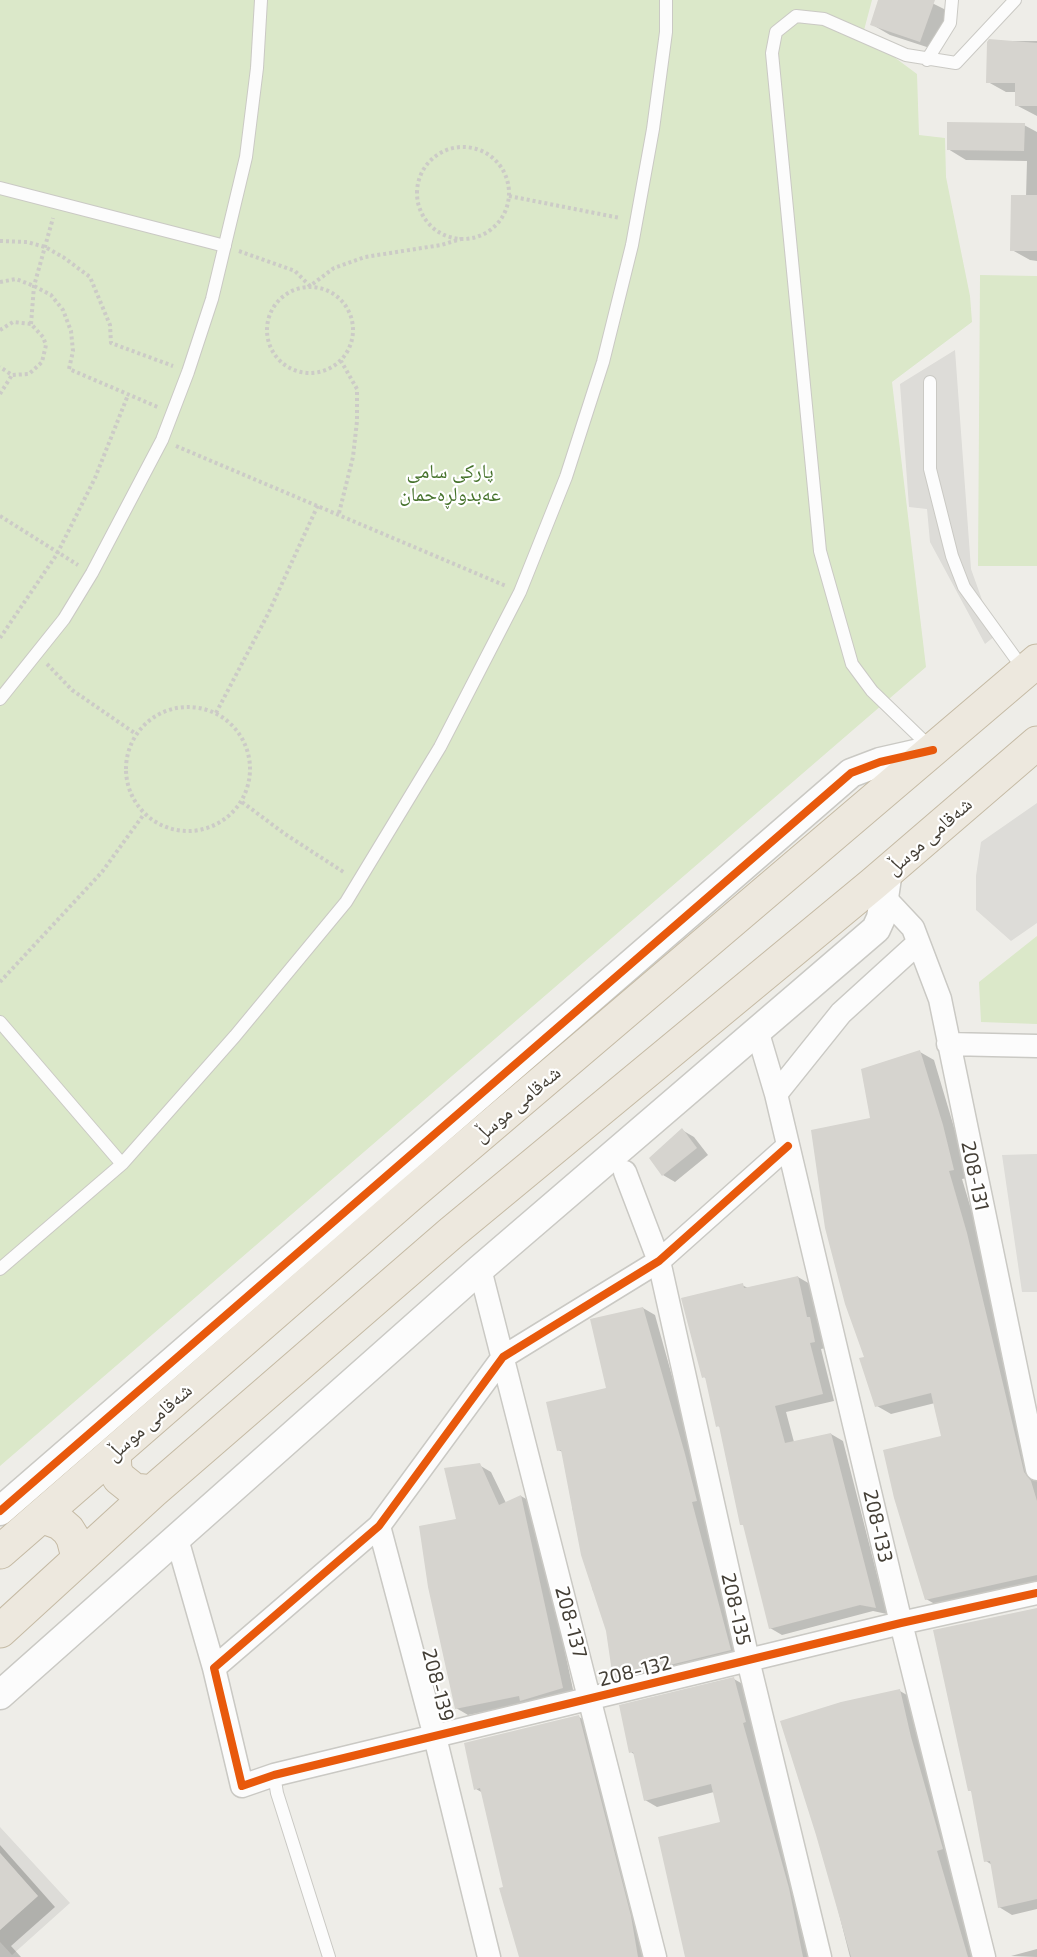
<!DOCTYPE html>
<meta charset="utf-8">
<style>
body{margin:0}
canvas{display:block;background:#eeede8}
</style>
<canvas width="1037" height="1957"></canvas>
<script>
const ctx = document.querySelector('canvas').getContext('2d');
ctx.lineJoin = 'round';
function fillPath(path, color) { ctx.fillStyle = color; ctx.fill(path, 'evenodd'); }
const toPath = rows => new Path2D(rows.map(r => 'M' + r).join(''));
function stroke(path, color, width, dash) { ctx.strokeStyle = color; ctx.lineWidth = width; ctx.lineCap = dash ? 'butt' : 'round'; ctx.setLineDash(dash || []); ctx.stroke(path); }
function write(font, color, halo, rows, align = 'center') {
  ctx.font = font + ' "Exo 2","Noto Naskh Arabic",sans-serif'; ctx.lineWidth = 4.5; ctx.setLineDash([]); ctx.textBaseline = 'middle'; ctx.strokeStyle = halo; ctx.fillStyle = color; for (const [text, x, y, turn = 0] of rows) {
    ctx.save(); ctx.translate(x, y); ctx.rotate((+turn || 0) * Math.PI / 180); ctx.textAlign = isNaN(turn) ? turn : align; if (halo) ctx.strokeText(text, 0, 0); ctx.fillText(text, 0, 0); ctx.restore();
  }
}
fillPath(toPath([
 [0,0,872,0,863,34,917,74,919,135,945,138,946,177,970,296,972,322,892,382,926,667,0,1466],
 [980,275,1037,276,1037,566,978,566],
 [1037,936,1037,1024,981,1022,979,982]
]), '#dbe8c9');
fillPath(toPath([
 [955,350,971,569,995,636,985,644,930,542,927,509,909,507,900,384],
 [1037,803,1037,923,1011,941,976,910,976,876,981,842],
 [1037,1154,1037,1292,1022,1292,1002,1155],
 [0,1827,70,1903,12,1955,0,1942,0,1930,38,1896,0,1853]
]), '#dddcd8');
fillPath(toPath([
 [880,0,926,0,952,13,939,51,890,35,871,24],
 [990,41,1037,41,1037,116,1016,105,1016,92,1006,92,988,82],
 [1024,125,1037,132,1037,261,1030,260,1012,250,1026,197,1027,161,966,160,948,149],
 [920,1052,934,1060,956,1134,967,1178,962,1179,981,1242,1037,1479,1037,1585,940,1607,926,1599,942,1437,935,1403,891,1414,877,1406,866,1358,872,1119],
 [682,1130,694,1137,708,1155,675,1182,663,1175],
 [798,1277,810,1284,818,1323,821,1325,826,1348,821,1349,834,1401,786,1412,794,1442,831,1434,843,1441,887,1614,873,1611,782,1635,770,1628,720,1427,718,1426,707,1379,704,1377,742,1285,748,1288],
 [643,1308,655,1315,696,1462,743,1657,626,1685,614,1678,608,1631,596,1592,593,1591,572,1507,575,1507,563,1452,558,1450,608,1389],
 [479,1465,491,1472,506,1503,521,1496,533,1503,574,1694,468,1715,456,1708,457,1520],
 [1037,1612,1037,1909,1012,1915,999,1907,992,1865,986,1861,973,1793,970,1790],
 [734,1679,746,1686,814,1957,686,1957,721,1823,714,1792,657,1807,645,1800,635,1755,631,1752],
 [900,1691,912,1698,976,1957,850,1957,824,1855],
 [579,1717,592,1724,651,1957,521,1957,483,1793,476,1789],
 [0,1845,55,1907,11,1946,21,1957,0,1957],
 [1037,1949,1037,1957,1011,1956]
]), '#0003');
fillPath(toPath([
 [878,0,935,0,920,42,870,25],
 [989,39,1037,43,1037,106,1015,106,1015,83,986,83,987,42],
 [947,122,1025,123,1024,151,947,150],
 [1011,195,1037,195,1037,251,1010,251],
 [920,1050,943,1125,954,1170,949,1171,967,1233,1024,1472,1031,1481,1037,1501,1037,1575,925,1600,894,1498,883,1450,941,1436,935,1411,931,1393,875,1407,859,1358,864,1357,845,1304,825,1228,811,1130,870,1118,861,1069],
 [682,1128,697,1148,662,1176,649,1158],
 [798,1276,807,1317,810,1317,815,1342,810,1343,823,1394,775,1406,785,1443,831,1433,876,1608,860,1605,769,1629,743,1525,740,1525,719,1426,716,1427,705,1377,702,1378,681,1298,743,1283,744,1288],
 [643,1307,685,1454,697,1501,692,1502,731,1650,613,1679,606,1631,581,1555,561,1450,557,1451,546,1402,606,1388,590,1319],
 [480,1463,499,1505,521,1495,563,1688,520,1701,519,1696,455,1709,428,1587,419,1526,456,1519,444,1468],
 [1037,1608,1037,1899,998,1908,990,1861,984,1862,971,1791,968,1791,933,1630],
 [734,1677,746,1722,743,1723,789,1888,803,1957,685,1957,658,1837,720,1822,711,1784,644,1801,633,1752,629,1753,619,1705],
 [900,1689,911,1737,943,1849,937,1851,968,1957,851,1957,816,1835,780,1721,841,1702],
 [579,1715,631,1916,638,1957,519,1957,499,1888,503,1887,480,1788,474,1790,464,1743],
 [0,1853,38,1896,0,1930]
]), '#d6d4cf');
const service = toPath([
 [927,60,950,23,952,0],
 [0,188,225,246],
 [930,382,930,469,952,556,964,587,1024,670],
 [0,699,64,619,92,573,162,440,188,372,212,299,246,157,257,68,261,0],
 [932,749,872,691,852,664,820,551,772,53,776,32,796,16,824,19,906,55,956,63,1015,0],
 [0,1022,122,1164],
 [0,1269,122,1164,235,1036,346,902,440,747,520,592,566,477,603,362,632,245,653,129,666,32,666,0],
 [274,1775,277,1793,329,1957]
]);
const minor = toPath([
 [884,897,913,928,940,999,1037,1469],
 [757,1030,776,1094,901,1623,984,1957],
 [948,1044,1037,1046],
 [776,1094,841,1013,918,943],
 [788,1146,659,1261,503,1357,379,1526,214,1668,242,1786,274,1775,901,1623,1037,1593],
 [625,1172,659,1261,748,1660,820,1957],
 [480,1269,655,1957],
 [379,1526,435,1737,489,1957],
 [177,1539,214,1668]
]);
const tertiary = toPath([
 [0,1511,851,773,880,762,933,750],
 [0,1695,480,1269,876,929,881,918,888,871]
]);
const trunk = toPath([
 [114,1452,115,1470,119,1478,134,1490,152,1492],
 [41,1516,60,1523,68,1530,73,1538,78,1557],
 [0,1552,411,1194,1037,661],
 [0,1631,152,1492,451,1233,873,884,1037,743]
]);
stroke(service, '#cac9c4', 14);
stroke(minor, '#cac9c4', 25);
stroke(tertiary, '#cac9c4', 31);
stroke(trunk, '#c5baa4', 35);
stroke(toPath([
 '417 193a46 46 0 1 1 92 0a46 46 0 1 1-92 0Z',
 [509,196,620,218],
 [0,241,27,242,45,247,63,257,90,277,110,325,111,343,173,366],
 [239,251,295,271,310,286,334,268,365,257,441,245,461,239],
 [0,282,16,279,34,286,51,295,63,310,71,331,73,351,69,369,160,408],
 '267 330a43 43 0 1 1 86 0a43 43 0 1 1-86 0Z',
 [31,324,34,286,53,218],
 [0,330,13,322,31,324,43,337,46,345,42,362,29,374,12,375,0,367],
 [0,394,12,375],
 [176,446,506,586],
 [339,513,353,457,357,421,357,389,341,361],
 [0,516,78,565],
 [0,638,57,554,95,478,128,395],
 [47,664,72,690,136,734],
 '126 769a62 62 0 1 1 124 0a62 62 0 1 1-124 0Z',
 [216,713,268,614,318,505],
 [242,802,285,834,345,873],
 [0,982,102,872,144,814]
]), '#cccbc7', 4, [3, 3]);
stroke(service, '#fcfcfc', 12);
stroke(minor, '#fcfcfc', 22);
stroke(tertiary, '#fcfcfc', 28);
stroke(trunk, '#ede8de', 33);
stroke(toPath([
 [788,1146,659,1261,503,1357,379,1526,214,1668,242,1786,274,1775,901,1623,1037,1593],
 [0,1511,851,773,880,762,933,750]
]), '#e8590c', 8);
write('20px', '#45722b', '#fff', [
 ["پارکی سامی",450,471],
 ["عەبدولڕەحمان",450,494]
]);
write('20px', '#433e35', '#fff', [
 ["شەقامی موسڵ",929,836,-41],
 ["شەقامی موسڵ",517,1104,-40],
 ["208-131",975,1176,78],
 ["شەقامی موسڵ",149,1422,-41],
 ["208-133",878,1526,77],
 ["208-135",736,1609,77],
 ["208-137",571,1622,75],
 ["208-132",635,1671,-14],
 ["208-139",438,1685,75]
]);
</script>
